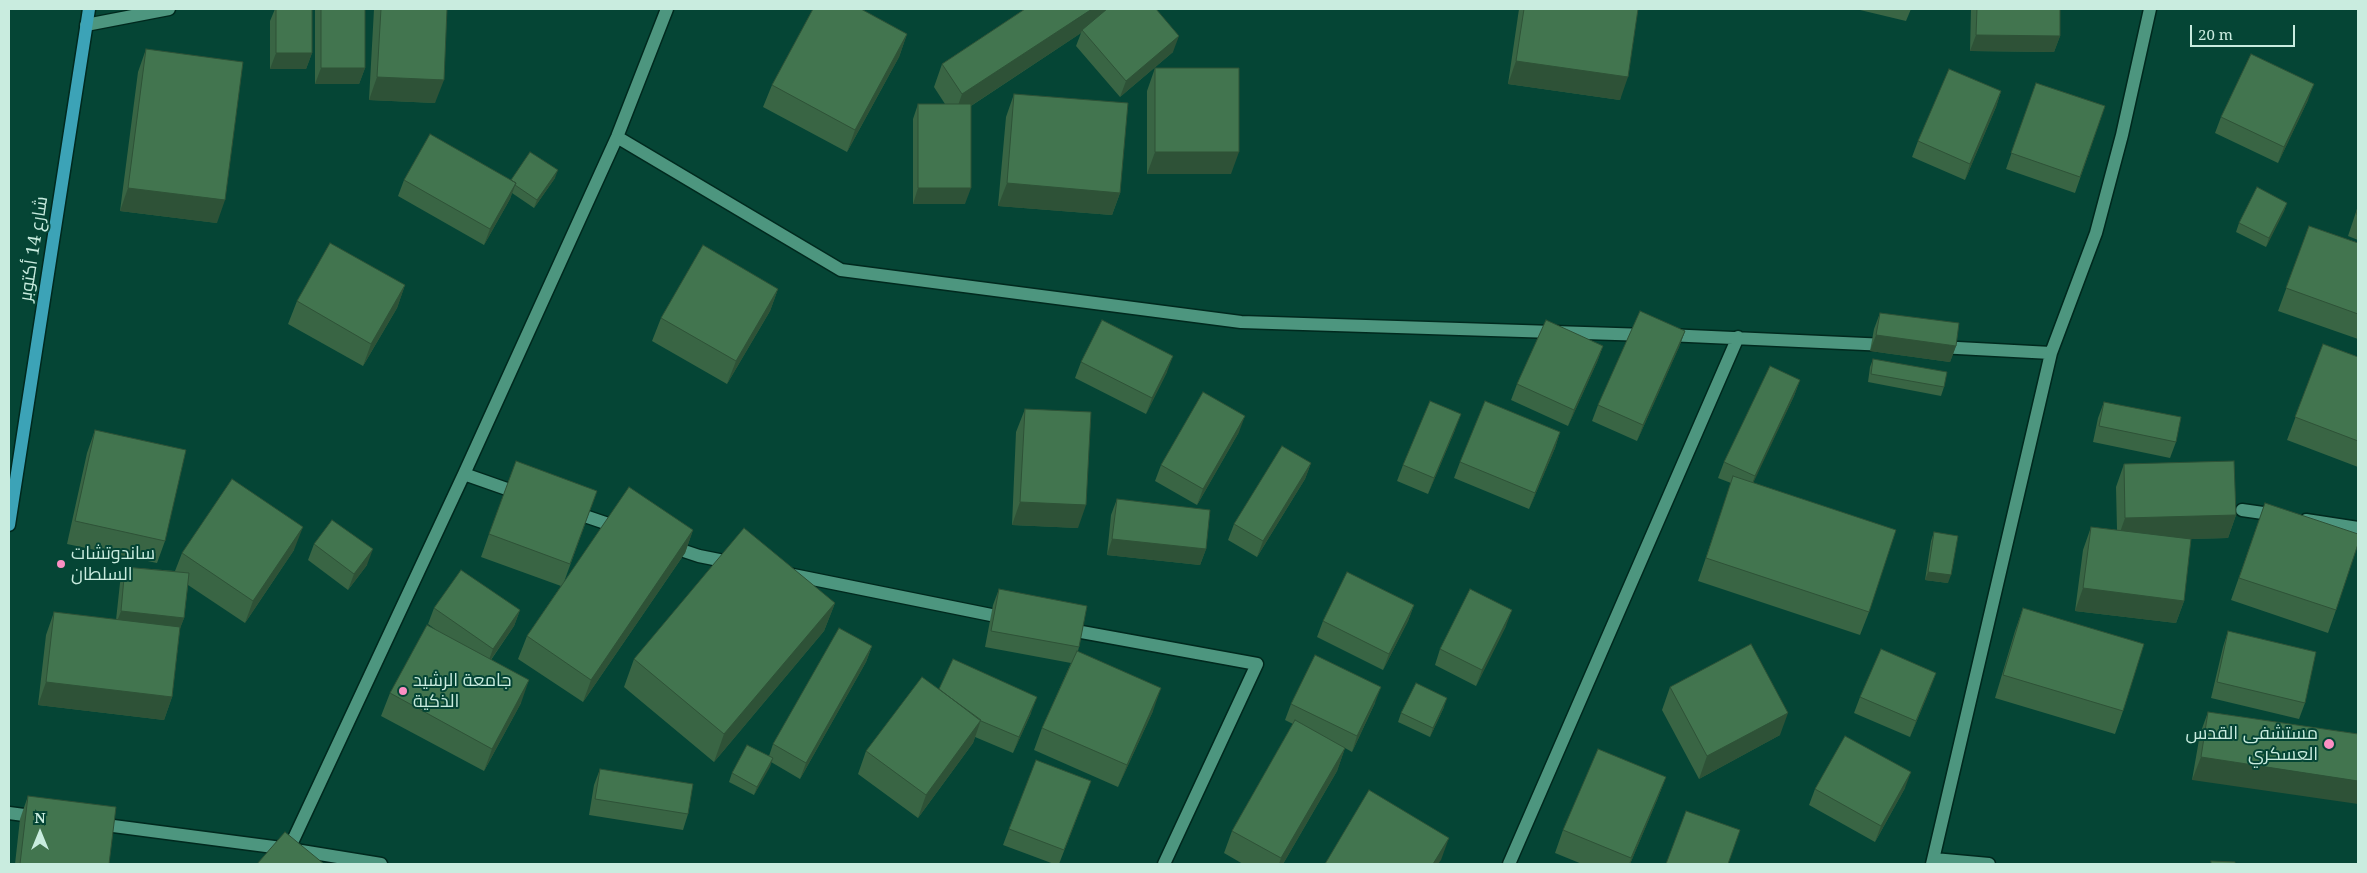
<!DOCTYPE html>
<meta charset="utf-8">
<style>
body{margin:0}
#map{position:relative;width:2367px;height:873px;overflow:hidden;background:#054535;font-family:"Noto Serif",serif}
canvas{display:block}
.frame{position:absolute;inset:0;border:10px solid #c9ecdf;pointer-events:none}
.north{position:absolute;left:15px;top:808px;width:50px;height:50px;-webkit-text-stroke:4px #054535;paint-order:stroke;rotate:0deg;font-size:14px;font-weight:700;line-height:20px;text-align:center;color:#c9ecdf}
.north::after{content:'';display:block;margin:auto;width:18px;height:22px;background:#c9ecdf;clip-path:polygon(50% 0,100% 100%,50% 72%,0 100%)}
.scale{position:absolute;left:2190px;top:25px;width:105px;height:22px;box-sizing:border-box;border:2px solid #c9ecdf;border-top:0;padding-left:6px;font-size:15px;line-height:18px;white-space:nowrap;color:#c9ecdf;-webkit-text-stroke:4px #054535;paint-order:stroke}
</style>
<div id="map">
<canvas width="2367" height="873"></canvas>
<div class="frame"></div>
<div class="north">N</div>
<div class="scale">20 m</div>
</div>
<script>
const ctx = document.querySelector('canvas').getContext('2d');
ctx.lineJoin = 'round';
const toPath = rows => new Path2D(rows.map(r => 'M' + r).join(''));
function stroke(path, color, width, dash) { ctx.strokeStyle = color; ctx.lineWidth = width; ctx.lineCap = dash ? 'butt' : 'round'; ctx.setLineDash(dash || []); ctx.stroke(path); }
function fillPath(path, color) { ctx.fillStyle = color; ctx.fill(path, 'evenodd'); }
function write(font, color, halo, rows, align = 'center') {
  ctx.font = font + ' "Noto Serif",Cairo,serif'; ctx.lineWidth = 4; ctx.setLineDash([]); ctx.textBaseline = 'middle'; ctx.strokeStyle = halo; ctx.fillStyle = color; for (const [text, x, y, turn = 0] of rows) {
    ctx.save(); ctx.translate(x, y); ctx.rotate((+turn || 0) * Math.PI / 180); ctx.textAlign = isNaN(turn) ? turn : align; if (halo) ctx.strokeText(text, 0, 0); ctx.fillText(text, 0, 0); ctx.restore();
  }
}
const service = toPath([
 [86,25,169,9]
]);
const minor = toPath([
 [617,137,841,270,1241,322,1647,335],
 [1667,335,1887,345],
 [1939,347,2051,353],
 [464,474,521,494],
 [2242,510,2277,515],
 [573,512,620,528],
 [2306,520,2358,528],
 [669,546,699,556,734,563],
 [788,574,1006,618],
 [1065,629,1257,664,1164,864],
 [9,813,39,817],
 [98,824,289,849,381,864],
 [289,849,464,474,617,137,667,9],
 [1934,859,1989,864],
 [1509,864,1738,337],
 [1932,864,2051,353,2096,233,2122,135,2150,9]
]);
const primary = toPath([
 [9,525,89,9]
]);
stroke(service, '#00291e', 15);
stroke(minor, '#00291e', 15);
stroke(primary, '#00291e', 15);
stroke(service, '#4d967f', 12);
stroke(minor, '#4d967f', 12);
stroke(primary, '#3ca3b7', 12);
fillPath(toPath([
 [275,9,312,9,312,53,306,69,270,69,270,21],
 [315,9,365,9,365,68,359,84,315,84],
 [374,9,447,9,435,103,369,100],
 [1025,9,1173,52,1120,97,1076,46,1081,33,971,106,965,204,913,204,913,119,918,104,945,104,934,87,942,64],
 [1519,9,1638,9,1620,100,1508,84],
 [1861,9,1911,9,1906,21,1860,10],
 [1971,9,2060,9,2060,36,2054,52,1970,51],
 [907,34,899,57,847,152,763,107,772,85],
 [146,49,217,223,120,211,138,72],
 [1155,68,1231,174,1147,174,1147,91],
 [2036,83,2105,106,2075,193,2006,169],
 [2001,91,1996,107,1965,180,1912,157,1918,141],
 [1014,94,1120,193,1112,215,998,206,1006,117],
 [2308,100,2278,163,2215,133,2221,117],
 [555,178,534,208,512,193,510,199,484,245,398,196,404,180,511,180],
 [2287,203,2284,211,2266,247,2236,232,2239,223],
 [2358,206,2358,240,2348,236],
 [2309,226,2358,243,2358,339,2278,311],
 [405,285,397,308,363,366,288,324,297,301],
 [778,289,770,311,727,384,652,341,661,318],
 [1880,313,1956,346,1950,362,1870,351,1874,329],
 [1685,331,1679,347,1637,441,1592,421,1598,405],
 [2323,344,2358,357,2358,467,2287,440],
 [1603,346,1597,362,1568,426,1511,400,1517,384],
 [1873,359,1944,387,1941,396,1868,382,1870,367],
 [1081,362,1167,372,1146,414,1075,378],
 [1800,380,1794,396,1753,482,1869,612,1860,635,1698,581,1731,483,1718,478,1724,462],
 [2104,402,2176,442,2170,458,2093,442,2098,418],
 [1025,409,1078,528,1012,525,1016,432],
 [95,430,165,541,157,563,67,544,87,453],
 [1455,430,1428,494,1397,481,1403,465],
 [1239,432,1197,505,1155,481,1161,465],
 [1560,432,1555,448,1529,509,1454,478,1460,462],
 [1311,463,1305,479,1257,557,1228,540,1234,524],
 [2124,464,2236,515,2228,538,2187,539,2184,601,2176,623,2075,611,2083,550,2091,527,2117,530,2116,487],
 [597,491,564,582,693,530,685,553,583,702,518,659,527,636,561,586,481,557,489,534],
 [1117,499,1206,549,1200,565,1107,555,1111,515],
 [2265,503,2336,610,2328,633,2231,600],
 [1934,532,1948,583,1925,580,1931,541],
 [314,544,367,565,348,590,308,560],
 [294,550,245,623,188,585,184,618,180,628,172,697,164,720,38,705,46,635,54,612,116,620,120,583,125,567,175,571,182,553],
 [999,589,1079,647,1078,651,1153,711,1118,787,1034,750,1042,728,1071,663,985,647,993,605],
 [835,603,824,631,714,762,624,687,634,659],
 [1414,605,1408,621,1383,670,1317,637,1323,621],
 [434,608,520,610,514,626,491,660,521,703,484,771,381,716,390,693,439,632,428,624],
 [2023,608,2123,711,2115,734,1995,698,2015,631],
 [1506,626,1476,686,1435,665,1440,649],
 [2228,631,2305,703,2299,719,2211,698,2223,647],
 [872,646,866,662,800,779,771,762,754,795,729,782,732,773,769,756,773,744],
 [1670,687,1780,735,1699,779,1662,710],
 [939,689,1031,713,1013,753,975,737,973,743,918,818,858,774,866,751],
 [1930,689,1910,737,1854,713,1860,697],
 [1375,703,1352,752,1345,748,1337,771,1283,864,1243,864,1224,853,1232,831,1293,724,1285,720,1291,704],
 [1444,707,1430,737,1398,722,1401,713],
 [2208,712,2358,734,2192,780,2200,734],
 [600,769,688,814,683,830,589,815,594,785],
 [1666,777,1657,800,1630,864,1582,864,1555,853,1563,830],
 [1905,788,1875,842,1809,805,1815,789],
 [28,796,109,864,15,864,20,819],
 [1085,797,1059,864,1054,864,1003,845,1009,829]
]), '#396544');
fillPath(toPath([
 [1092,9,1114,9,1082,30,1081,33,954,117,962,94],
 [907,34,899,57,847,152,855,130],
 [1976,35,2060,36,2054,52,1970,51],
 [1179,36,1173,52,1120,97,1126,81],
 [276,53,312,53,306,69,270,69],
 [1516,61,1628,77,1620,100,1508,84],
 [321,68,365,68,359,84,315,84],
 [377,77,444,80,435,103,369,100],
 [2314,84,2308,100,2278,163,2284,147],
 [2001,91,1996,107,1965,180,1970,164],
 [1155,152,1239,152,1231,174,1147,174],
 [558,170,555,178,534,208,537,200],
 [516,183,510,199,484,245,490,229],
 [1007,183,1120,193,1112,215,998,206],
 [128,188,225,200,217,223,120,211],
 [918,188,971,188,965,204,913,204],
 [2287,203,2284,211,2266,247,2269,238],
 [405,285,397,308,363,366,371,344],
 [778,289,770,311,727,384,736,361],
 [1685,331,1679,347,1637,441,1643,425],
 [1876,335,1956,346,1950,362,1870,351],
 [1603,346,1597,362,1568,426,1574,410],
 [1173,356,1167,372,1146,414,1152,398],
 [1800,380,1794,396,1749,492,1755,476],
 [1461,414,1455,430,1428,494,1434,478],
 [1245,416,1239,432,1197,505,1203,489],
 [1560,432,1555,448,1529,509,1535,493],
 [1311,463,1305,479,1257,557,1263,541],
 [1020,502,1086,505,1078,528,1012,525],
 [2236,515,2228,538,2117,541,2125,518],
 [303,527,294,550,245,623,253,601],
 [693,530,685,553,583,702,591,680],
 [1112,539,1206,549,1200,565,1107,555],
 [373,549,367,565,348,590,354,574],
 [1928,572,1951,575,1948,583,1925,580],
 [2083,588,2184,601,2176,623,2075,611],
 [835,603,824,631,714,762,724,734],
 [1414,605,1408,621,1383,670,1389,654],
 [520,610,514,626,487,665,493,649],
 [1512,610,1506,626,1476,686,1482,670],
 [121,611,184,618,178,634,115,627],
 [872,646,866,662,800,779,806,763],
 [1936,673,1930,689,1910,737,1916,721],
 [529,680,521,703,484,771,492,749],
 [46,682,172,697,164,720,38,705],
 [1381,687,1375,703,1352,752,1357,736],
 [1161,688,1153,711,1118,787,1127,765],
 [1037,697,1031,713,1013,753,1019,737],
 [1447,698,1444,707,1430,737,1433,728],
 [1788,713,1780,735,1699,779,1707,756],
 [981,720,973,743,918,818,926,795],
 [1345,748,1337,771,1283,864,1279,864,1281,858],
 [2201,757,2358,781,2358,804,2192,780],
 [773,758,770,767,754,795,757,787],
 [1911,772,1905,788,1875,842,1881,826],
 [1666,777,1657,800,1630,864,1629,864],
 [1449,838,1441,860,1438,864,1433,864]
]), '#2e5237');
const building = toPath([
 [276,9,312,9,312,53,276,53,276,9],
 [321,9,365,9,365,68,321,68,321,9],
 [381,9,447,9,444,80,377,77,381,9],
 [813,9,861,9,907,34,855,130,772,85,813,9],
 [1025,9,1092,9,962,94,942,64,1025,9],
 [1107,9,1156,9,1179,36,1126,81,1082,30,1107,9],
 [1524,9,1638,9,1628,77,1516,61,1524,9],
 [1977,9,2060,9,2060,36,1976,35,1977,9],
 [146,49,243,62,225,200,128,188,146,49],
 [2251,54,2314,84,2284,147,2221,117,2251,54],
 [1155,68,1239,68,1239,152,1155,152,1155,68],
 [1949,69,2001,91,1970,164,1918,141,1949,69],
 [2036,83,2105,106,2080,177,2011,153,2036,83],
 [1014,94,1128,103,1120,193,1007,183,1014,94],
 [918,104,971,104,971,188,918,188,918,104],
 [430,134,516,183,490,229,404,180,430,134],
 [530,152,558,170,537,200,515,185,516,183,511,180,530,152],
 [2257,187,2287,203,2269,238,2239,223,2257,187],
 [2358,207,2358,214,2356,214,2358,207],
 [2309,226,2358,243,2358,314,2286,288,2309,226],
 [330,243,405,285,371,344,297,301,330,243],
 [703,245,778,289,736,361,661,318,703,245],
 [1640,311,1685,331,1643,425,1598,405,1640,311],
 [1880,313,1959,323,1956,346,1876,335,1880,313],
 [1102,320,1173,356,1152,398,1081,362,1102,320],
 [1546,320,1603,346,1574,410,1517,384,1546,320],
 [2323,344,2358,357,2358,441,2295,417,2323,344],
 [1873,359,1947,372,1944,387,1871,374,1873,359],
 [1770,366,1800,380,1755,476,1724,462,1770,366],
 [1203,392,1245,416,1203,489,1161,465,1203,392],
 [1430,401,1461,414,1434,478,1403,465,1430,401],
 [1485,401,1560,432,1535,493,1460,462,1485,401],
 [2104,402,2181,417,2176,442,2099,426,2104,402],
 [1025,409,1091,412,1086,505,1020,502,1025,409],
 [95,430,186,450,165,541,75,521,95,430],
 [1282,446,1311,463,1263,541,1234,524,1282,446],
 [516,461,597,491,570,564,489,534,516,461],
 [2234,461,2236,515,2125,518,2124,464,2234,461],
 [1733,476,1896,530,1869,612,1706,558,1733,476],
 [232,479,303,527,253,601,182,553,232,479],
 [629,487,693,530,591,680,527,636,629,487],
 [1117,499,1210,510,1206,549,1112,539,1117,499],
 [2265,503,2358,534,2358,544,2336,610,2239,578,2265,503],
 [332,520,373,549,354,574,314,544,332,520],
 [2091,527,2191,539,2184,601,2083,588,2091,527],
 [744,528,835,603,724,734,634,659,744,528],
 [1934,532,1958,536,1951,575,1928,572,1934,532],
 [125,567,189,573,184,618,121,611,125,567],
 [461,570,520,610,493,649,434,608,461,570],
 [1347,572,1414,605,1389,654,1323,621,1347,572],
 [999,589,1087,606,1079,647,991,631,999,589],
 [1470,589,1512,610,1482,670,1440,649,1470,589],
 [2023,608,2144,644,2123,711,2003,675,2023,608],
 [54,612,180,627,172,697,46,682,54,612],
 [427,625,529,680,492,749,390,693,427,625],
 [839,628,872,646,806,763,773,744,839,628],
 [2228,631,2316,652,2305,703,2217,682,2228,631],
 [1751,644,1788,713,1707,756,1670,687,1751,644],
 [1881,649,1936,673,1916,721,1860,697,1881,649],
 [1077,651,1161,688,1127,765,1042,728,1077,651],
 [1315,655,1381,687,1357,736,1291,704,1315,655],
 [953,659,1037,697,1019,737,981,721,939,689,953,659],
 [922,677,981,720,926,795,866,751,922,677],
 [1416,683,1447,698,1433,728,1401,713,1416,683],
 [2208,712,2358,734,2358,781,2201,757,2208,712],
 [1295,720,1345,748,1281,858,1232,831,1295,720],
 [1845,736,1911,772,1881,826,1815,789,1845,736],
 [747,745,773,758,757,787,732,773,747,745],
 [1598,749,1666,777,1631,858,1563,830,1598,749],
 [1036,760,1091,781,1064,850,1009,829,1036,760],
 [600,769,693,784,688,814,595,799,600,769],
 [1369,790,1449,838,1433,864,1325,864,1369,790],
 [28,796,116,807,109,864,20,864,28,796],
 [1686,811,1740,830,1728,864,1666,864,1686,811],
 [285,832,324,864,257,864,285,832],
 [2211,861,2235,862,2235,864,2211,864,2211,861]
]);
fillPath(building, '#42754f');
stroke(building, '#2e5237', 1);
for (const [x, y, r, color] of [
 [61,564,5,"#fc8fc3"],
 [403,691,5,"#fc8fc3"],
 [2329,744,6,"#fc8fc3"]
]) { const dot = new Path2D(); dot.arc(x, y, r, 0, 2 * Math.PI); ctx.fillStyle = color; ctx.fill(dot); stroke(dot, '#054535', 2); }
write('18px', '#c9ecdf', '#054535', [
 ["شارع 14 أكتوبر",34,249,-81]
]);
write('18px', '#c9ecdf', '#054535', [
 ["ساندوتشات",71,554],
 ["السلطان",71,575],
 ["جامعة الرشيد",413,681],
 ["الذكية",413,702],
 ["مستشفى القدس",2318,734,"right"],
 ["العسكري",2318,755,"right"]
], 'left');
</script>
